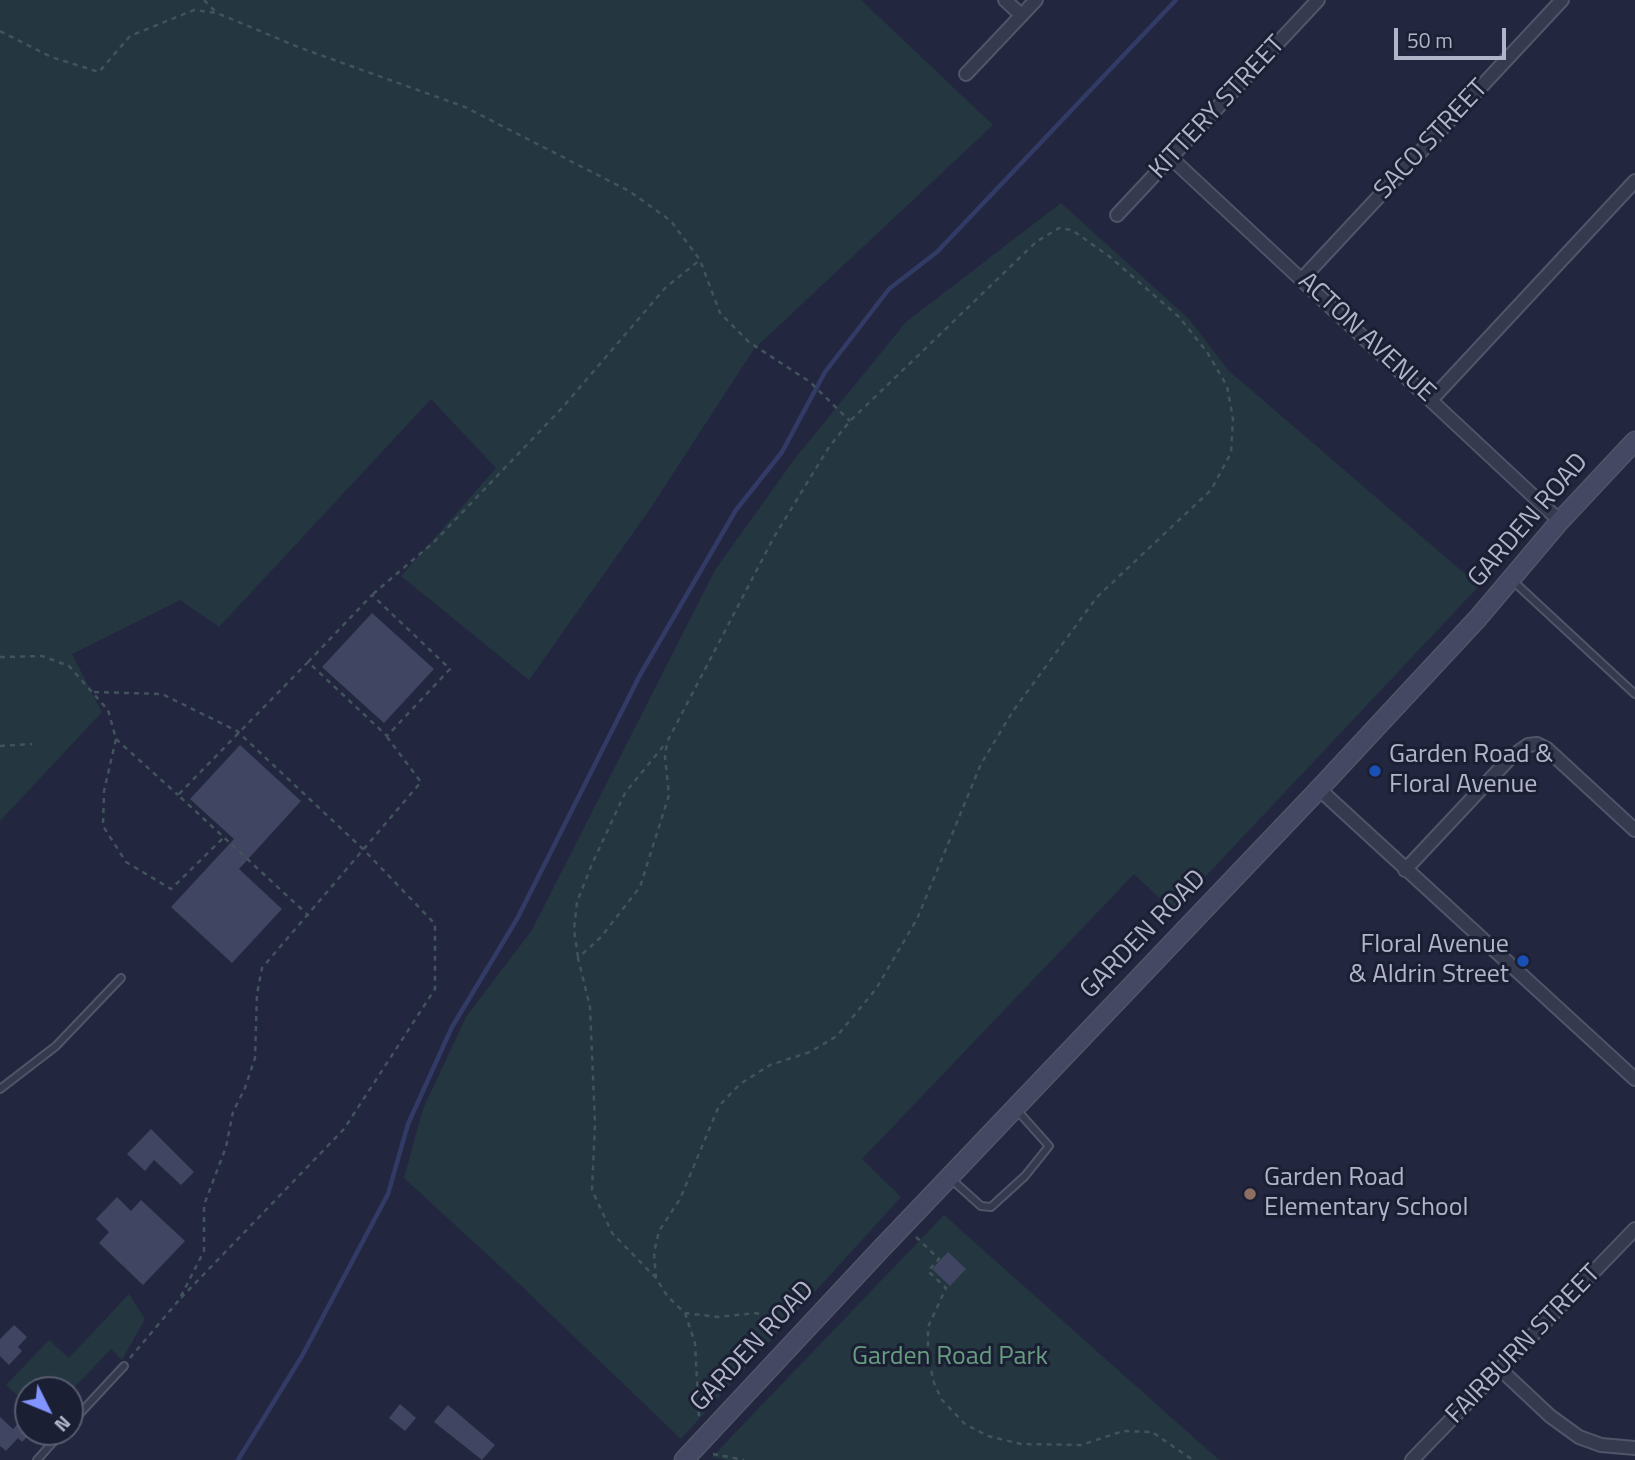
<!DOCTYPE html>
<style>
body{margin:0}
#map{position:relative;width:1635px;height:1460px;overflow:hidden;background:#22273f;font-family:"Titillium Web",sans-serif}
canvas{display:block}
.north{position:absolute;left:14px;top:1376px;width:70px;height:70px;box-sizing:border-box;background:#1b1f33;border:2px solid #575b6f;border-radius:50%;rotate:133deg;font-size:19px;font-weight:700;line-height:28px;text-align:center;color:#b2b5ca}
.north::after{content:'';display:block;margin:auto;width:24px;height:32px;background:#8194ff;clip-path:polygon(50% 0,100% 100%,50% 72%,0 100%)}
.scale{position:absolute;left:1394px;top:28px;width:112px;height:32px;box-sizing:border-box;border:4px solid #b2b5ca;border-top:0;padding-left:9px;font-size:21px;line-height:24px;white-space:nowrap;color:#b2b5ca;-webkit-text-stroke:5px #1b1f33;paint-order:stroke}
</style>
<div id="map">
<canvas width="1635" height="1460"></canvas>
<div class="north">N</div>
<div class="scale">50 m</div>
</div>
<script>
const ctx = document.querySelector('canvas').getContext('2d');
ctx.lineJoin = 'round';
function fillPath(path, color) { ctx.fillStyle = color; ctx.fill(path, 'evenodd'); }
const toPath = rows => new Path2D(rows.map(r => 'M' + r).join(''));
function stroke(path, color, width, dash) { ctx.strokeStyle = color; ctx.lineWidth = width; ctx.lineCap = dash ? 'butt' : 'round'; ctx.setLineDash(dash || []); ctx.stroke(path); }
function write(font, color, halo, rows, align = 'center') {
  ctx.font = font + ' "Titillium Web",sans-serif'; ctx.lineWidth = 6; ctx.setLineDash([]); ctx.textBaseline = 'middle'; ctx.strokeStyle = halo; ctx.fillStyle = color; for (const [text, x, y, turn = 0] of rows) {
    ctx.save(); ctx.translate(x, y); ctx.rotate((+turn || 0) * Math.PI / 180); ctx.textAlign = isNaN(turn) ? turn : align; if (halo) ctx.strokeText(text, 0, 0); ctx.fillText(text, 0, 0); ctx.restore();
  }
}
fillPath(toPath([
 [0,0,861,0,993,125,754,349,650,509,529,680,401,576,496,468,431,399,219,627,180,600,72,654,102,712,0,821],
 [1061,203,1189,319,1228,370,1479,586,1173,911,1134,874,862,1159,901,1197,681,1439,515,1280,404,1178,423,1109,466,1017,532,930,715,570,793,461,906,322],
 [944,1215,1219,1460,726,1460,712,1457],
 [129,1294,145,1319,122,1360,111,1349,70,1392,28,1390,28,1405,6,1385,49,1340,69,1358]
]), '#243640');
stroke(toPath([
 [238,1460,302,1356,388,1194,408,1124,452,1027,517,919,640,675,736,510,782,452,825,372,889,289,937,252,1176,0]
]), '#323b65', 4.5);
fillPath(toPath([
 [372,613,434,669,384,723,322,667],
 [240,745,301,801,239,869,282,909,232,963,171,907,234,839,190,799],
 [151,1129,194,1172,181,1185,154,1160,145,1171,127,1154],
 [117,1197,131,1211,141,1200,185,1241,143,1285,99,1243,109,1232,96,1219],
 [948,1252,966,1269,950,1286,932,1269],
 [14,1325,27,1337,18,1347,22,1351,9,1365,0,1356,0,1339],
 [400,1404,416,1418,405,1431,389,1418],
 [448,1405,495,1445,482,1460,434,1422],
 [28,1413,28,1436,22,1442,18,1438,6,1451,0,1446,0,1417,13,1429]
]), '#404661');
const lane = toPath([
 [1513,581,1635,694],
 [0,1089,56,1046,121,978],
 [951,1179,981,1206,991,1207,1025,1176,1049,1146,1016,1109],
 [70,1424,124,1366],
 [37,1460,62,1432]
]);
const street = toPath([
 [1005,0,1021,15],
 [966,74,1036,0],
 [1171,158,1560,521],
 [1117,215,1318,0],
 [1302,279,1562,0],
 [1432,399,1635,181],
 [1319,789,1635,1079],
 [1405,870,1511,757,1528,745,1537,744,1547,749,1635,830],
 [1500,1369,1550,1416,1579,1437,1601,1445,1635,1448],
 [1412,1460,1635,1229]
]);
const secondary = toPath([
 [684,1460,879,1251,1319,789,1478,618,1560,521,1635,441]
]);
stroke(lane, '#515569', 10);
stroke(street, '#515569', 16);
stroke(secondary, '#515569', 21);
stroke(toPath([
 [204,0,217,13],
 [0,31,51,57,99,72,130,36,194,10,217,13,298,47,465,107,629,191,671,221,700,260,720,313,749,342,810,382,850,421],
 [373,594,434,542,562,408,666,287,700,260],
 [0,657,42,656,69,666,108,710,116,739,104,791,103,826,126,862,171,889,223,838],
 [308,662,372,595,450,669,387,736,308,662,178,795,309,916],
 [94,692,162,694,237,731,364,850,435,924,435,989,344,1129,179,1300],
 [116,739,178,795],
 [0,746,32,744],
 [578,957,574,929,577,902,592,864,625,793,665,744],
 [916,1237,939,1259,928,1271,946,1288,928,1327,928,1355,934,1383,942,1400,965,1424,988,1436,1021,1444,1081,1445,1123,1431,1152,1432,1193,1460],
 [656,1278,612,1233,592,1190,595,1124,590,1007,578,958,601,937,640,887,669,795,665,757,667,742,774,537,829,447,850,421,1036,242,1059,228,1072,230,1110,257,1179,317,1207,352,1227,386,1233,419,1231,453,1211,490,1097,597,1013,711,981,764,917,919,876,989,837,1036,810,1052,770,1065,740,1084,719,1106,680,1199,659,1231,654,1253,656,1278,668,1297,685,1313,718,1317,756,1313,791,1324],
 [685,1313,695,1343,699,1418],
 [130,1358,179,1300,204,1251,204,1205,226,1147,233,1112,245,1088,255,1058,257,994,262,968,421,782,387,737],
 [713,1454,744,1460]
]), '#42535d', 2.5, [5, 5]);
stroke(lane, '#363a4f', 6);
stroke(street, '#363a4f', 12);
stroke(secondary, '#444862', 18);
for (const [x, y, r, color] of [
 [1375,771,7,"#1a4fb4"],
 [1523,961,7,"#1a4fb4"],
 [1250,1194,7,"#8d6e63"]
]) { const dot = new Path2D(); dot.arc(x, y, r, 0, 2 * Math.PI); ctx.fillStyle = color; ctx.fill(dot); stroke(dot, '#1b1f33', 2.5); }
write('26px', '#b2b5ca', '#1b1f33', [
 ["KITTERY STREET",1218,108,-47],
 ["SACO STREET",1432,140,-47],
 ["ACTON AVENUE",1366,338,43],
 ["GARDEN ROAD",1529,521,-49],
 ["GARDEN ROAD",1144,935,-46],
 ["FAIRBURN STREET",1524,1345,-46],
 ["GARDEN ROAD",753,1347,-47]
]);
write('26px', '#b2b5ca', '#1b1f33', [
 ["Garden Road &",1389,756],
 ["Floral Avenue",1389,786],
 ["Floral Avenue",1509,946,"right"],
 ["& Aldrin Street",1509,976,"right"],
 ["Garden Road",1264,1179],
 ["Elementary School",1264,1209]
], 'left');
write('26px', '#679c80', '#1b1f33', [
 ["Garden Road Park",950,1358]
]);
</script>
